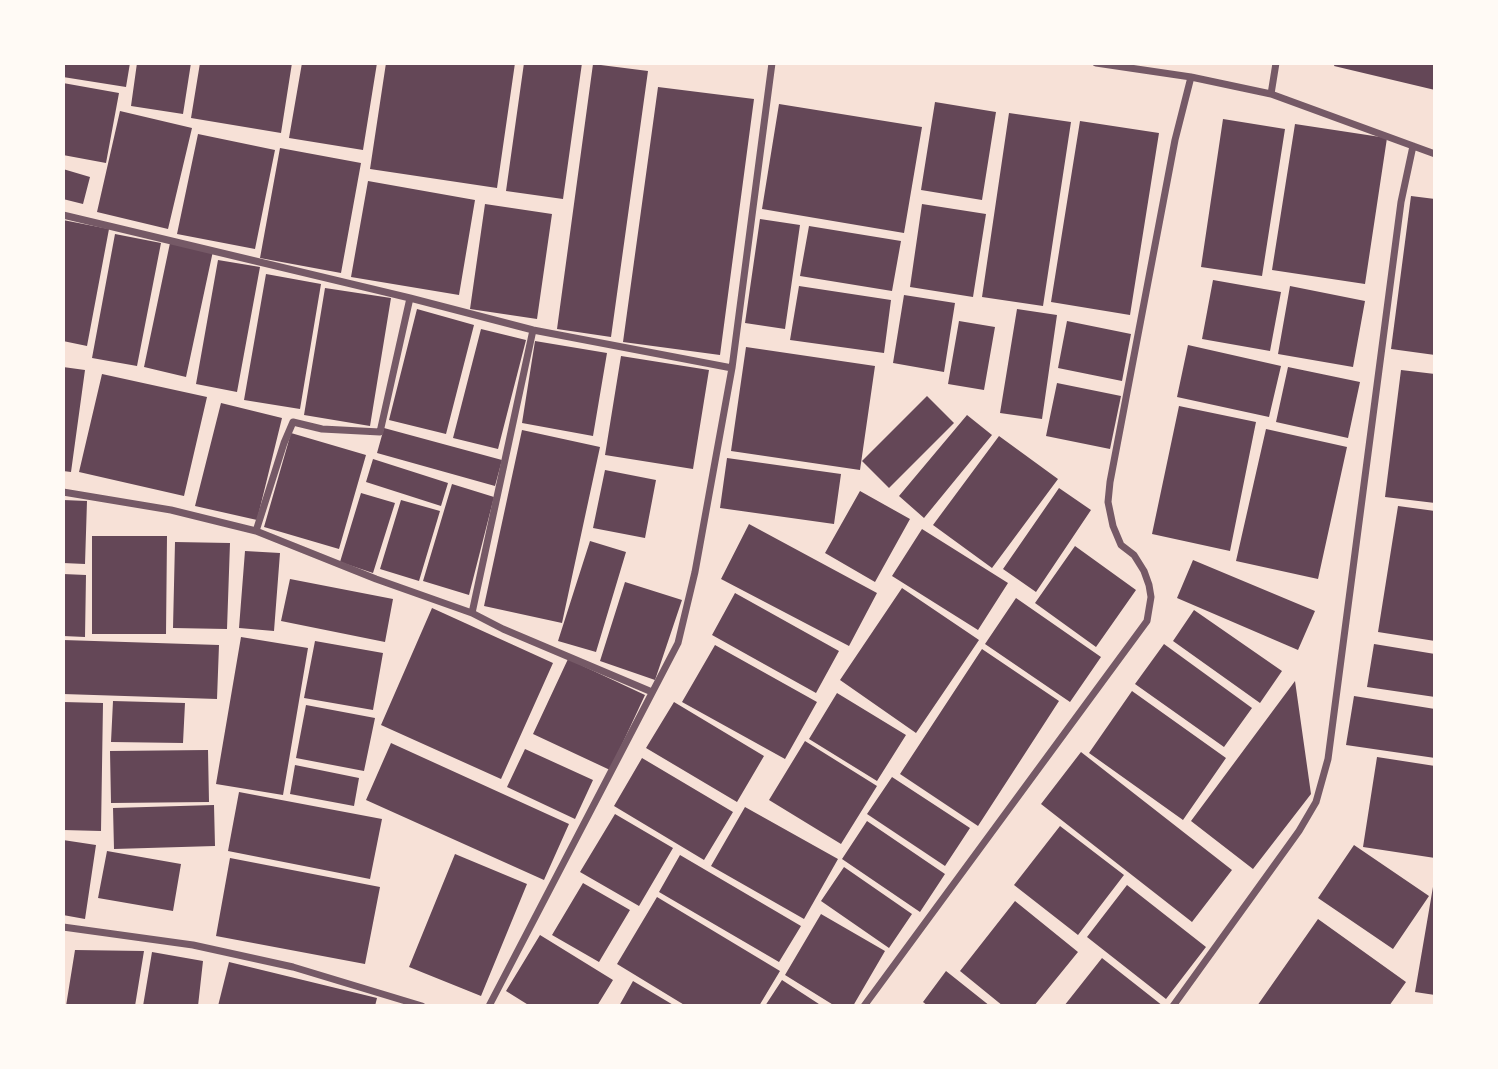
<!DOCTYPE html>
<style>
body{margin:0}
#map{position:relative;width:1498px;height:1069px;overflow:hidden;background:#f7e1d7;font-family:"Fira Sans Condensed",sans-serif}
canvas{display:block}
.frame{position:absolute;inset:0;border:65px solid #fffaf5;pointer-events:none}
</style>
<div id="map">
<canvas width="1498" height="1069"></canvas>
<div class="frame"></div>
</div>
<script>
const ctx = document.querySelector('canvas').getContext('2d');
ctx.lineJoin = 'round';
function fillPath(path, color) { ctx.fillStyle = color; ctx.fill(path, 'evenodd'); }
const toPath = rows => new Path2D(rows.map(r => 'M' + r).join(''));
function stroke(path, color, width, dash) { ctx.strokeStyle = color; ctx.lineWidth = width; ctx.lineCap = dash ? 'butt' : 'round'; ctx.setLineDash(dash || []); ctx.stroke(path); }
fillPath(toPath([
 [63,63,130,63,126,87,63,77],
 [137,63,191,63,183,114,131,106],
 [200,63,292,63,281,133,191,118],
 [302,63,377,63,363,150,289,138],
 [386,63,515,63,497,188,370,169],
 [524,63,582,63,563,199,506,191],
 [1335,63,1435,63,1435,90,1334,66],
 [593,64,648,71,611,337,557,329],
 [63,83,119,93,106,163,63,155],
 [658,87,754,99,720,355,623,342],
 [935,102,996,112,982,200,921,190],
 [779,104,922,127,904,233,762,209],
 [120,111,192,128,168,229,97,212],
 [1009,113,1071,122,1043,306,982,297],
 [1223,119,1285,129,1262,276,1201,267],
 [1080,121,1159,133,1130,315,1051,302],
 [1295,124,1387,138,1365,284,1272,270],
 [198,134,275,150,255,249,177,234],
 [280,148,361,163,341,273,260,258],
 [63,169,90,177,83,204,63,199],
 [368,181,475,200,459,295,351,277],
 [1411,196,1435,199,1435,355,1391,349],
 [485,204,552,214,537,319,470,309],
 [922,204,986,214,973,297,910,287],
 [760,219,800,225,785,329,745,323],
 [63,220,109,229,87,346,63,341],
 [809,226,901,241,892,291,800,276],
 [115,234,161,243,137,366,92,358],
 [170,243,213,251,186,377,144,367],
 [218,260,260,267,237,392,196,384],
 [266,274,321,284,300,409,244,400],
 [1213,280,1281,292,1270,351,1202,339],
 [799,286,891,300,884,353,790,340],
 [1290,286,1365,301,1353,367,1278,354],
 [325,288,391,298,370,426,304,415],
 [904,295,955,303,944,372,893,363],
 [417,309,474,325,446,434,389,420],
 [1017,309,1057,315,1042,419,1000,413],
 [959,321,995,327,984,390,948,384],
 [1067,321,1131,334,1122,381,1058,368],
 [481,329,526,340,498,449,453,438],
 [535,341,607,353,593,436,522,423],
 [1188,345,1281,366,1269,417,1177,397],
 [746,347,875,366,860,470,731,451],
 [621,356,709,370,693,469,605,455],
 [63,367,85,370,71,472,63,471],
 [1288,367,1360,382,1348,438,1276,422],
 [1401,370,1435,374,1435,503,1385,497],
 [102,374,207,397,184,496,79,472],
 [1057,383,1121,396,1110,449,1046,436],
 [927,396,954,423,889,488,862,461],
 [221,403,282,418,257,520,195,506],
 [1179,406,1256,422,1230,551,1152,534],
 [967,415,992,435,924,518,899,496],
 [384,428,502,460,495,486,377,453],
 [1266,429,1347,447,1318,579,1236,561],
 [522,430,600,447,562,623,484,606],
 [291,433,366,455,339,549,264,527],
 [999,436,1058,479,992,568,933,525],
 [727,458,841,474,834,524,720,508],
 [373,459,448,483,441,506,366,482],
 [605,470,656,480,645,538,593,528],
 [452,484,494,497,469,595,423,581],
 [1059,488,1091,510,1036,592,1003,569],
 [860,491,910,519,875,582,825,553],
 [361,493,395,503,373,573,340,562],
 [63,500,87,501,85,564,63,563],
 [401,500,440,511,419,581,380,569],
 [1398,506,1435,511,1435,641,1378,632],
 [749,524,877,593,849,646,721,579],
 [922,529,1008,583,978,630,892,576],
 [92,536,167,536,166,634,92,634],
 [590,541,626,552,596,652,558,641],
 [175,542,230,543,227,629,173,628],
 [1075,546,1136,590,1096,647,1035,603],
 [245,551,280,553,274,631,239,628],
 [1193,560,1315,611,1298,650,1177,598],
 [63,574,86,575,85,637,63,636],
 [290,579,393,599,385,642,281,621],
 [625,582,682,600,655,680,600,661],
 [902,588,979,640,916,733,840,680],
 [735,593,839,651,816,693,712,635],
 [1016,598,1101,657,1070,702,985,644],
 [432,608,553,663,501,779,381,725],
 [1194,610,1282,671,1260,703,1173,641],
 [241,637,308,648,283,795,216,784],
 [63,640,219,645,217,699,63,694],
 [315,641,383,653,373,710,304,698],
 [1164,644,1252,708,1224,747,1135,684],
 [1374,644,1435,654,1435,697,1367,687],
 [715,645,817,702,785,759,682,702],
 [982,649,1059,701,978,826,900,774],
 [568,659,645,695,610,770,533,734],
 [1295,681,1311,794,1253,869,1191,821],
 [1132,691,1226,758,1183,820,1089,753],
 [837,693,906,735,877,781,809,739],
 [1354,696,1435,709,1435,758,1346,745],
 [113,701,185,703,183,743,111,742],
 [63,702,103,703,101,831,63,830],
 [674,702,764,756,737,802,646,748],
 [306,705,375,718,364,771,296,758],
 [805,741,877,786,841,844,769,800],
 [391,743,569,824,544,880,366,800],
 [525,749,593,780,575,819,507,787],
 [208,750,209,802,111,803,110,751],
 [1081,752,1232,870,1192,922,1041,804],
 [1377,757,1435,766,1435,858,1363,847],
 [642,758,733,812,704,860,614,806],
 [295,765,359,778,354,806,290,794],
 [892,777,970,828,945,866,867,814],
 [239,792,382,819,370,879,228,851],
 [214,805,215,846,114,849,113,808],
 [745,807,838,859,804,919,711,866],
 [615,814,673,848,639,906,580,872],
 [867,821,945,874,920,912,842,859],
 [1060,826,1124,875,1078,935,1014,885],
 [63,840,96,845,85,919,63,915],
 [1354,845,1429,896,1393,949,1318,898],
 [107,851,181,864,173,911,98,898],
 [455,854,527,884,481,996,409,967],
 [680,855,801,926,779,962,659,892],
 [230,858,380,887,365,964,216,936],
 [844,867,912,914,889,948,821,901],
 [1434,881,1435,881,1435,995,1415,992],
 [583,883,630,910,599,962,552,935],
 [1127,885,1206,947,1166,999,1087,937],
 [657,897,780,971,759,1006,686,1006,617,964],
 [1015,901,1078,952,1034,1006,1003,1006,960,971],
 [821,914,885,951,853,1006,835,1006,785,975],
 [1318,919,1406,982,1389,1006,1257,1006],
 [540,935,613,980,597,1006,530,1006,506,991],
 [75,950,144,951,135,1006,66,1006],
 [152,952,203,961,198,1006,143,1006],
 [1102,958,1163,1006,1064,1006],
 [229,962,377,998,375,1006,218,1006],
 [946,971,990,1006,928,1006,923,1002],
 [782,980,822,1006,765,1006],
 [633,981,675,1006,619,1006]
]), '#644757');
stroke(toPath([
 [1096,63,1191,77,1271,94,1435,154],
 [1271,94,1276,63],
 [63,215,410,298,533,330,732,368],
 [63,492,171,510,256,531,376,579,472,613,503,629,652,692],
 [256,531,284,443,293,422,322,429,380,432,410,298],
 [472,613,533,330],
 [63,927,193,945,293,967,422,1006],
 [489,1006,678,643,695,572,732,368,772,63],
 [864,1006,1147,621,1151,597,1149,585,1144,571,1134,555,1121,545,1113,526,1108,502,1110,482,1175,140,1191,77],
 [1173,1006,1299,831,1316,802,1328,759,1401,202,1413,146]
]), '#755966', 7);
</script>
